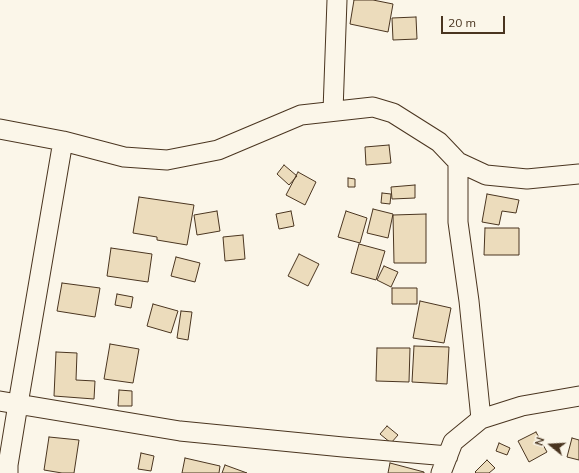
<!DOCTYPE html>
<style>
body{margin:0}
#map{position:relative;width:579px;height:473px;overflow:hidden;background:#fbf6e9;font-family:Mulish,sans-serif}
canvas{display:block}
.north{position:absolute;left:531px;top:425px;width:40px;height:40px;-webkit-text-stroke:3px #fbf6e9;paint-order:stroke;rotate:288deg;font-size:11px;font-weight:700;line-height:16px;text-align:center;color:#4a3520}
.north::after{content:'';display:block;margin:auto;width:14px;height:18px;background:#4a3520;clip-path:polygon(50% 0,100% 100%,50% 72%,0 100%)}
.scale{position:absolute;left:441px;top:16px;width:64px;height:18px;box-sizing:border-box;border:2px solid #4a3520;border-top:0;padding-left:5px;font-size:12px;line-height:14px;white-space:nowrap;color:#4a3520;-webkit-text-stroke:3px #fbf6e9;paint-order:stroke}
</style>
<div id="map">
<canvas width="579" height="473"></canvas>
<div class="north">N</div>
<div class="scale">20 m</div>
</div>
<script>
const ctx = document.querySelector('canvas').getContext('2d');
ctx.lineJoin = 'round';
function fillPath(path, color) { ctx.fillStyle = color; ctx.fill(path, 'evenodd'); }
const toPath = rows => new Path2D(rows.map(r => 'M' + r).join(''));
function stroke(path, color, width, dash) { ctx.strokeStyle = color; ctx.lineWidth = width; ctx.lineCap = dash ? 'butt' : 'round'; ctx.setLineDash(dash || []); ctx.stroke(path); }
const building = toPath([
 [354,0,373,0,393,4,388,32,350,24,354,0],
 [416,17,417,39,393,40,392,18,416,17],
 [389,145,391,163,366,165,365,147,389,145],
 [284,165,297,176,289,185,277,174,284,165],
 [298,172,316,182,305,205,286,195,298,172],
 [348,178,355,179,355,187,348,187,348,178],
 [415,185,415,198,392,199,391,187,415,185],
 [382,193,391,194,390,204,381,203,382,193],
 [487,194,519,200,516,213,502,211,499,225,482,222,487,194],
 [139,197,194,205,187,245,157,240,157,237,133,233,139,197],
 [373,209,393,214,388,238,367,233,373,209],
 [217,211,220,231,197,235,194,215,217,211],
 [291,211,294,226,279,229,276,214,291,211],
 [346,211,367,218,360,243,338,237,346,211],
 [426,214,426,263,394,263,393,215,426,214],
 [485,228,519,228,519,255,484,255,485,228],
 [243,235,245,259,225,261,223,237,243,235],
 [359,244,385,251,376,280,351,273,359,244],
 [111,248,152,254,148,282,107,276,111,248],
 [299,254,319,264,308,286,288,276,299,254],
 [176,257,200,263,195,282,171,276,176,257],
 [384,266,398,272,391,287,377,280,384,266],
 [62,283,100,288,95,317,57,311,62,283],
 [392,288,417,288,417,304,392,304,392,288],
 [117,294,133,297,131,308,115,305,117,294],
 [420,301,451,308,444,343,413,338,420,301],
 [153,304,178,311,171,333,147,326,153,304],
 [181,311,192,312,188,340,177,338,181,311],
 [110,344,139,349,133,383,104,379,110,344],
 [414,346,449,347,447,384,412,382,414,346],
 [377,348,410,348,409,382,376,381,377,348],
 [56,352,77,353,76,380,95,381,94,399,54,396,56,352],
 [119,390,132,391,132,406,118,406,119,390],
 [387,426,398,435,391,443,380,434,387,426],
 [536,432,547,452,529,462,518,441,536,432],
 [49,437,79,440,74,473,62,473,44,470,49,437],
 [572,438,579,440,579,460,567,457,572,438],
 [499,443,510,448,507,455,496,451,499,443],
 [141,453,154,456,151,471,138,469,141,453],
 [185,458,220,466,219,473,182,473,185,458],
 [487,460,495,468,489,473,476,473,475,472,487,460],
 [390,463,424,472,424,473,388,473,390,463],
 [225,465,247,473,222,473,225,465]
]);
fillPath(building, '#ecdcbc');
stroke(building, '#4a3520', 1);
const street = toPath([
 [333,111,337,0],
 [0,129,63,141,124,157,167,160,218,150,301,115,373,107,393,113,439,142,458,162,486,175,527,179,579,174],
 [458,162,458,222,469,301,481,419],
 [0,401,180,431,343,447,448,456],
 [8,473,8,465,18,404,63,141],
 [441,473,453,442,481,419,522,406,579,396]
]);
stroke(street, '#4a3520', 21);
stroke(street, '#fbf6e9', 19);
</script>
